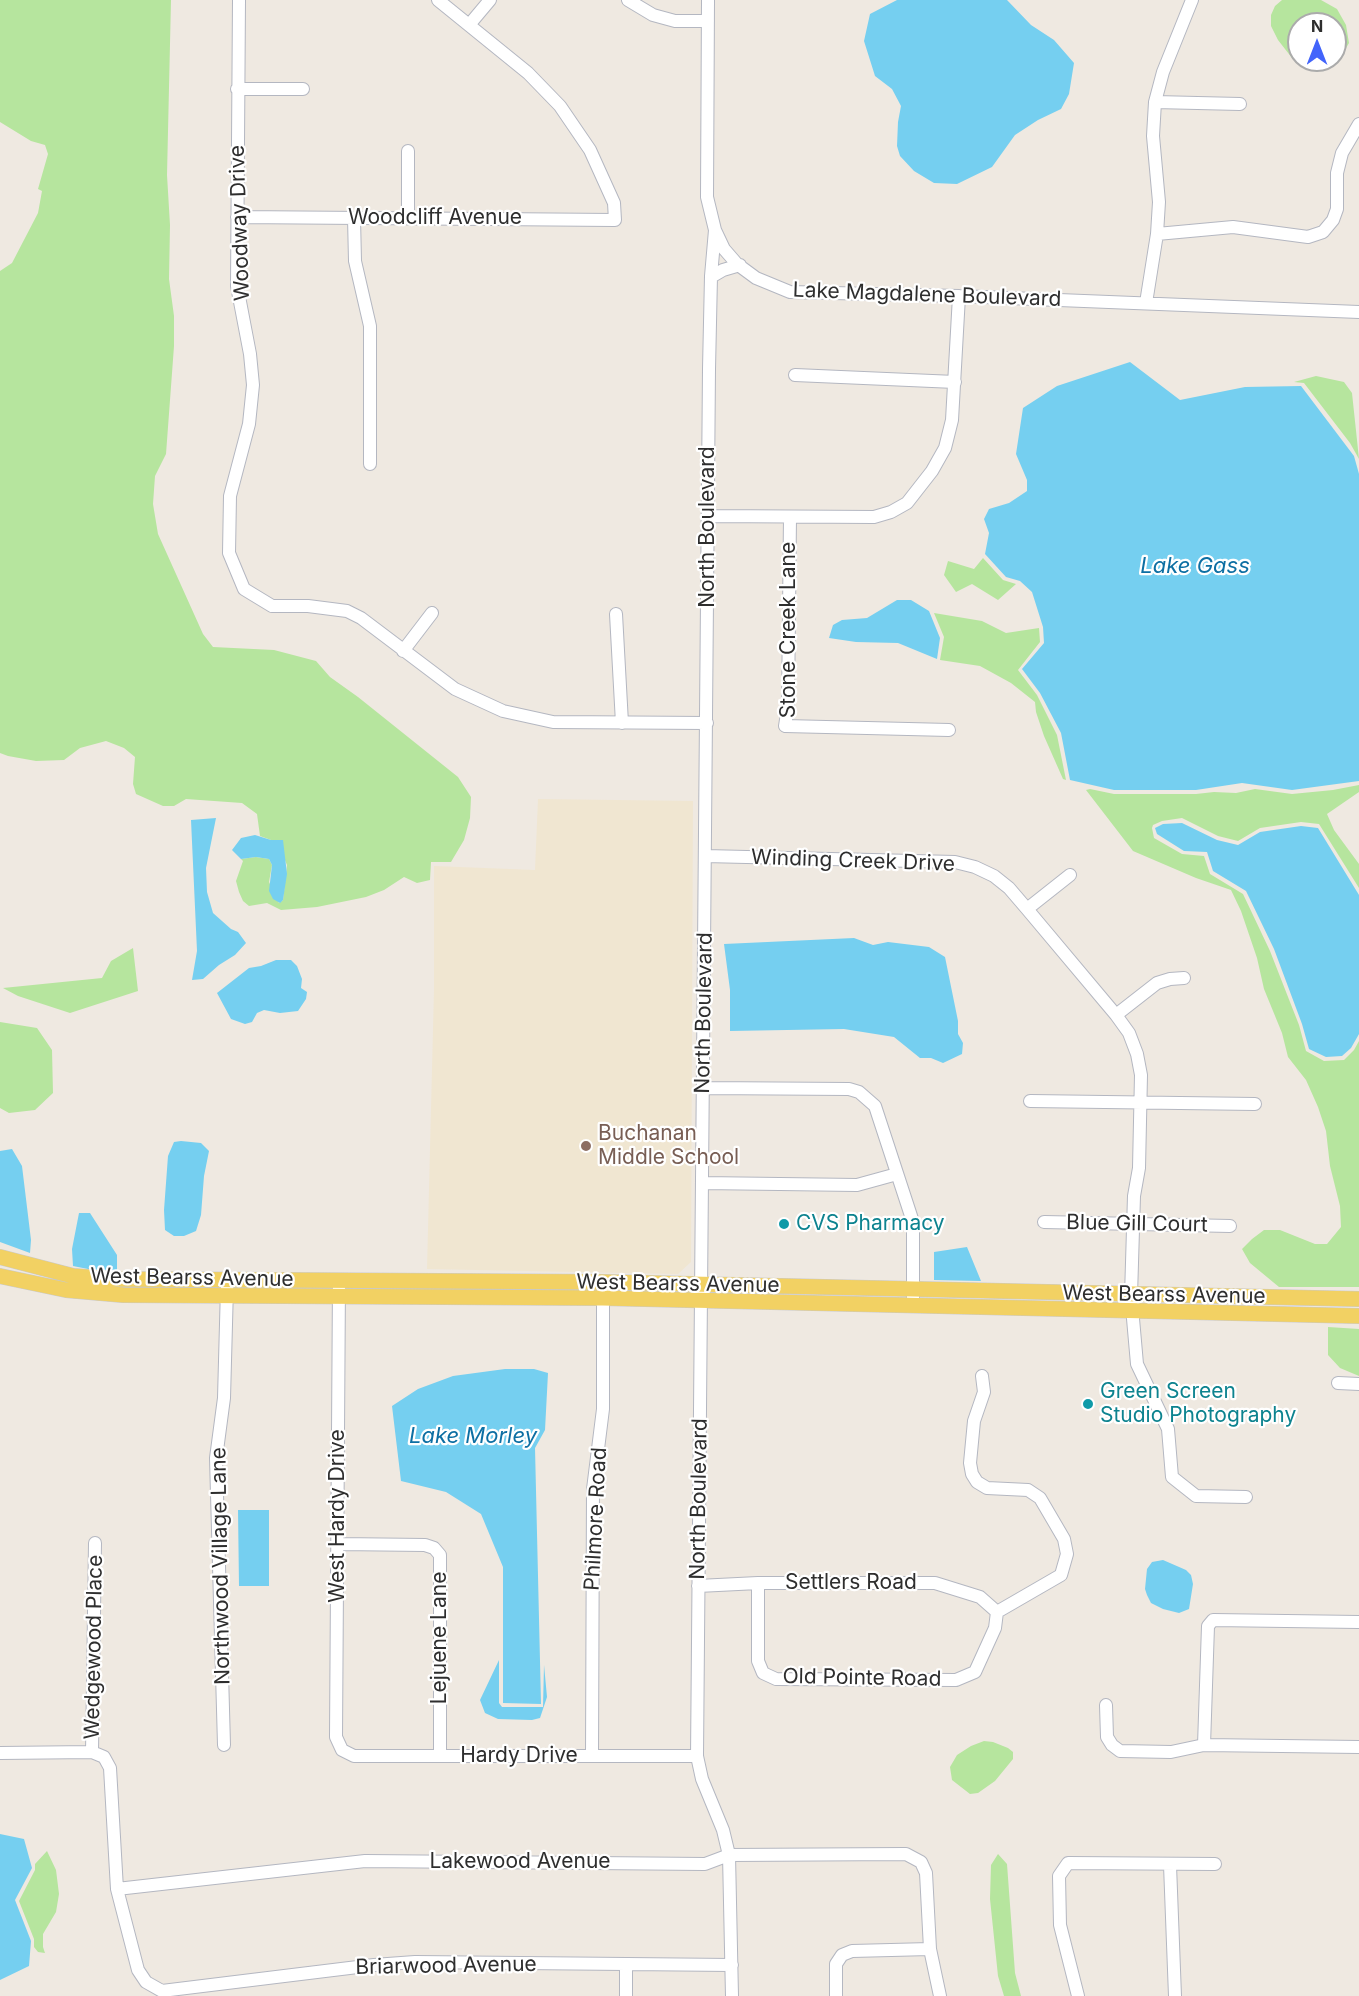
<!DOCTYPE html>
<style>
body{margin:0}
#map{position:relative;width:1359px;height:1996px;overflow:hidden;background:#efe9e1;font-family:Inter,sans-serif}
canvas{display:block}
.north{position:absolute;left:1287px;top:12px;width:60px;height:60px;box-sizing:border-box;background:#fff;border:2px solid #ababab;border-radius:50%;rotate:0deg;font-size:16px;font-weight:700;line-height:24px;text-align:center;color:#2e2e2e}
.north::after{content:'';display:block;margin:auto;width:21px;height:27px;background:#4264fb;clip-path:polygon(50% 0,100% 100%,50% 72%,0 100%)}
</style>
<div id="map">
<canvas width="1359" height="1996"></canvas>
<div class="north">N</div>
</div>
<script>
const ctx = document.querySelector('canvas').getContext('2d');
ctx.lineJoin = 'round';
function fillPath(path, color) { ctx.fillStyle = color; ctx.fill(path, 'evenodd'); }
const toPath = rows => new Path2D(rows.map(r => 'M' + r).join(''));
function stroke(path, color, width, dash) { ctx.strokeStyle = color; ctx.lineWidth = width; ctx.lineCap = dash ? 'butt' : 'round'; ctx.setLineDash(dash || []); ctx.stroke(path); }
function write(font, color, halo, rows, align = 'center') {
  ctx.font = font + ' Inter,sans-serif'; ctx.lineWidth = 4.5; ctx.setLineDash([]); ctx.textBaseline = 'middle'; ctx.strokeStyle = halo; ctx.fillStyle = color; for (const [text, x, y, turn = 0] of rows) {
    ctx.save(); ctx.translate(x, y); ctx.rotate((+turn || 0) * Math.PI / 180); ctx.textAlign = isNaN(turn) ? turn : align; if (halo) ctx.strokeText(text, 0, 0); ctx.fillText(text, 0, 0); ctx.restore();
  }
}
fillPath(toPath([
 [538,799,693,801,691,1262,678,1274,427,1269,434,989,434,866,535,870]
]), '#f0e6d1');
fillPath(toPath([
 [0,0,171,0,167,175,170,225,169,279,174,316,174,346,166,454,155,476,153,504,158,534,203,634,213,647,274,650,316,661,330,677,358,697,458,777,471,797,470,818,464,840,451,862,431,862,430,880,417,883,404,877,384,890,366,897,317,907,281,910,267,903,249,906,243,901,239,892,236,881,243,861,241,859,256,857,269,859,272,865,269,882,279,903,283,900,287,865,284,858,271,840,260,836,257,814,242,803,186,799,174,806,163,806,136,794,133,784,135,757,124,748,106,741,80,748,64,760,36,761,8,756,0,753,0,271,12,263,38,213,42,191,38,189,48,154,45,145,31,141,0,122],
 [1282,0,1321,0,1337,9,1346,25,1349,43,1340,58,1329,66,1303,68,1292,58,1278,40,1271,26,1271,15,1275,6],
 [1299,24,1335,24,1335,60,1299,60],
 [1316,376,1344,382,1352,393,1359,459,1350,443,1304,383,1294,382],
 [983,558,1003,580,1016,584,998,600,972,584,956,592,944,575,948,561,974,569],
 [934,613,982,621,1006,633,1039,628,1040,642,1018,670,1037,695,1057,735,1066,780,1063,779,1044,736,1036,712,1035,702,1011,683,980,666,940,660,944,637],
 [1359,785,1359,792,1327,814,1334,830,1359,864,1359,888,1319,824,1301,822,1260,828,1238,841,1218,836,1182,818,1162,821,1153,825,1152,828,1154,838,1182,854,1204,856,1210,874,1243,894,1270,951,1299,1025,1306,1051,1324,1061,1344,1060,1354,1050,1359,1041,1359,1287,1279,1287,1250,1263,1242,1249,1252,1239,1264,1230,1280,1230,1315,1244,1327,1244,1341,1227,1340,1206,1330,1166,1326,1131,1318,1107,1306,1080,1288,1057,1282,1033,1264,989,1257,958,1241,911,1231,890,1196,878,1133,851,1086,790,1090,789,1114,794,1196,794,1214,792,1236,793,1255,789,1292,794,1333,790],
 [133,948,138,991,70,1013,18,996,3,988,102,978,111,961],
 [0,1022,37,1028,52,1050,53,1093,35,1110,9,1113,0,1108],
 [1328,1327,1359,1329,1359,1376,1340,1368,1328,1355],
 [984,1741,993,1742,1008,1748,1013,1752,1013,1759,995,1781,978,1793,970,1794,952,1780,950,1767,957,1755,971,1746],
 [47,1851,56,1870,59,1894,56,1912,43,1934,43,1947,45,1953,38,1952,34,1947,34,1939,19,1901,35,1870,35,1864],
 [998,1854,1007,1864,1015,1973,1021,1996,1004,1996,998,1976,990,1899,991,1865]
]), '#b6e59e');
fillPath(toPath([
 [897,0,1007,0,1031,25,1054,40,1074,63,1069,94,1061,109,1038,120,1015,135,992,167,957,184,934,183,914,171,900,156,897,146,898,122,901,106,892,89,875,76,864,41,870,14],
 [1130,362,1180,400,1245,387,1301,386,1354,456,1359,474,1359,781,1292,790,1242,783,1196,790,1114,790,1070,780,1061,733,1040,693,1022,669,1044,643,1043,627,1032,592,1020,581,1006,577,985,554,989,533,984,519,989,509,1009,503,1027,491,1027,480,1016,454,1023,408,1057,386],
 [897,600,911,600,929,611,940,638,937,659,898,643,856,642,829,638,833,625,842,620,867,618],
 [216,818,206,868,207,892,213,913,231,929,238,932,246,943,235,955,219,965,203,979,192,980,197,951,191,820],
 [1182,823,1217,840,1238,845,1260,832,1301,826,1318,828,1359,895,1359,1034,1351,1048,1342,1056,1326,1057,1309,1049,1302,1024,1274,949,1246,891,1213,871,1207,852,1184,851,1157,834,1155,828,1163,824],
 [255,835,271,840,283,840,287,874,283,900,280,903,273,899,269,891,272,865,269,859,256,857,241,859,232,850,241,838],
 [854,938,873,945,888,942,929,947,945,957,958,1021,958,1034,963,1043,962,1054,943,1063,931,1058,920,1058,894,1037,844,1029,730,1031,730,990,724,944],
 [276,960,291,960,297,966,302,979,301,988,307,992,306,999,298,1011,280,1013,264,1010,257,1013,252,1022,245,1024,231,1019,217,993,249,968,261,966],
 [181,1141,201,1143,209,1151,204,1176,201,1215,196,1231,184,1236,174,1236,165,1230,164,1210,168,1156,174,1142],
 [12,1149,22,1166,31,1240,30,1253,0,1242,0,1151],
 [79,1213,90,1213,117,1255,117,1271,93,1270,73,1266,72,1249],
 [967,1247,981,1281,934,1280,934,1252],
 [505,1369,534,1369,548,1373,545,1430,535,1448,541,1704,503,1703,503,1567,481,1514,446,1492,401,1481,392,1406,418,1389,453,1376],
 [238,1510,269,1510,269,1586,239,1586],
 [1163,1560,1186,1570,1191,1575,1193,1584,1189,1609,1179,1613,1163,1609,1151,1603,1147,1595,1145,1589,1147,1569,1152,1562],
 [499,1660,499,1703,502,1707,543,1707,544,1665,547,1697,540,1718,532,1720,498,1719,485,1713,480,1700],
 [0,1834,24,1839,32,1868,15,1900,31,1941,29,1966,0,1980]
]), '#75cff0');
const minor = toPath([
 [239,0,237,286,250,354,253,385,249,424,230,496,229,553,244,589,272,606,308,606,347,611,361,618,455,689,503,711,553,722,707,723],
 [628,0,653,15,675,21,708,21],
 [708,0,707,197,715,230,724,249,737,264,756,278,790,292,959,296,1359,312],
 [469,25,490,0],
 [237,89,303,89],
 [1155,102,1240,104],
 [237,217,615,220,614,203,590,150,560,106,528,73,438,0],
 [354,218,355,261,370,326,370,464],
 [408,218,408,151],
 [715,230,711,276,709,369,697,1756,702,1779,723,1830,729,1855,732,1996],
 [1157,234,1233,227,1308,237,1323,232,1333,220,1337,209,1337,173,1342,153,1359,124],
 [711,277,723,270,740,265],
 [1146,303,1157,234,1159,202,1153,136,1155,102,1163,72,1192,0],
 [795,375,955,382],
 [708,516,874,517,891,512,907,503,932,471,945,448,952,420,959,296],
 [790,517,788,707,785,726,949,730],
 [616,614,622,723],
 [403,651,432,613],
 [705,856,955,862,975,867,994,876,1009,888,1027,909,1116,1015,1129,1033,1137,1054,1141,1075,1139,1168,1134,1196,1131,1296,1137,1364,1168,1429,1172,1477,1196,1496,1246,1497],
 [1027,909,1070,875],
 [1116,1015,1157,983,1170,979,1184,978],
 [703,1088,849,1089,859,1092,875,1106,913,1222,913,1304],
 [1030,1101,1255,1104],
 [702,1183,857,1185,897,1174],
 [1044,1222,1230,1226],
 [339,1281,336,1737,342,1750,354,1756,697,1756],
 [1338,1383,1359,1384],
 [338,1544,425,1545,434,1548,440,1555,440,1756],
 [758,1583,758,1661,763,1673,776,1679,956,1680,975,1672,995,1628,997,1612,1061,1575,1067,1554,1064,1539,1040,1498,1028,1490,987,1488,977,1482,972,1474,970,1463,974,1421,984,1392,982,1376],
 [698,1586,758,1583,935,1583,980,1597,997,1612],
 [1106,1705,1107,1737,1112,1745,1120,1751,1171,1752,1204,1745,1359,1747],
 [224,1745,216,1458,224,1398,227,1287],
 [1204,1745,1208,1626,1213,1620,1359,1622],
 [92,1752,95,1543],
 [0,1753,92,1752,104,1757,110,1768,117,1889,138,1970,146,1982,162,1991,374,1965,415,1962,732,1965],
 [592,1756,593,1489,603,1409,603,1290],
 [1170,1865,1175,1996],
 [117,1889,365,1861,705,1864,729,1855,906,1854,921,1862,926,1873,930,1949,940,1996],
 [626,1964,626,1996],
 [836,1996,836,1964,842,1955,852,1951,930,1949],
 [1078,1996,1060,1925,1059,1876,1068,1863,1215,1864]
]);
const major = toPath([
 [0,1257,73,1276,113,1279,603,1282,1359,1299],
 [0,1276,66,1290,123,1295,603,1298,1359,1316]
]);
stroke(minor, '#b4b7c1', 14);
stroke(major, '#c9c9c9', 16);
stroke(minor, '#fff', 12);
stroke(major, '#f2d163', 15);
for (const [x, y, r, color] of [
 [586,1146,6,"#8d6e63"],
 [784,1224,6,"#0f9aa8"],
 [1088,1404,6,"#0f9aa8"]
]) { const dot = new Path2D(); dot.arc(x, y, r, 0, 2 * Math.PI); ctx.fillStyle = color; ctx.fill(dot); stroke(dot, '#fff', 2); }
write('21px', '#2e2e2e', '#fff', [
 ["Woodcliff Avenue",435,218],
 ["Woodway Drive",240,223,-92],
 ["Lake Magdalene Boulevard",927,295,2],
 ["North Boulevard",708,527,-90],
 ["Stone Creek Lane",789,630,-90],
 ["Winding Creek Drive",853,861,2],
 ["North Boulevard",704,1013,-89],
 ["Blue Gill Court",1137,1224,1],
 ["West Bearss Avenue",192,1278,1],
 ["West Bearss Avenue",678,1284,1],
 ["West Bearss Avenue",1164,1295,1],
 ["North Boulevard",699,1499,-89],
 ["West Hardy Drive",338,1516,-90],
 ["Philmore Road",596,1519,-87],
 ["Northwood Village Lane",221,1566,-91],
 ["Settlers Road",851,1583],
 ["Lejuene Lane",440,1638,-90],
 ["Wedgewood Place",94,1647,-89],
 ["Old Pointe Road",862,1678,1],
 ["Hardy Drive",519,1756],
 ["Lakewood Avenue",520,1862],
 ["Briarwood Avenue",446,1966,-1]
]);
write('21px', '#785e54', '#fff', [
 ["Buchanan",598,1134],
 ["Middle School",598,1158]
], 'left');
write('21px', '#0d838f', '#fff', [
 ["CVS Pharmacy",796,1224],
 ["Green Screen",1100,1392],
 ["Studio Photography",1100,1416]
], 'left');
write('italic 22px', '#0d6fa3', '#fff', [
 ["Lake Gass",1195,566],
 ["Lake Morley",473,1436]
]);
</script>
